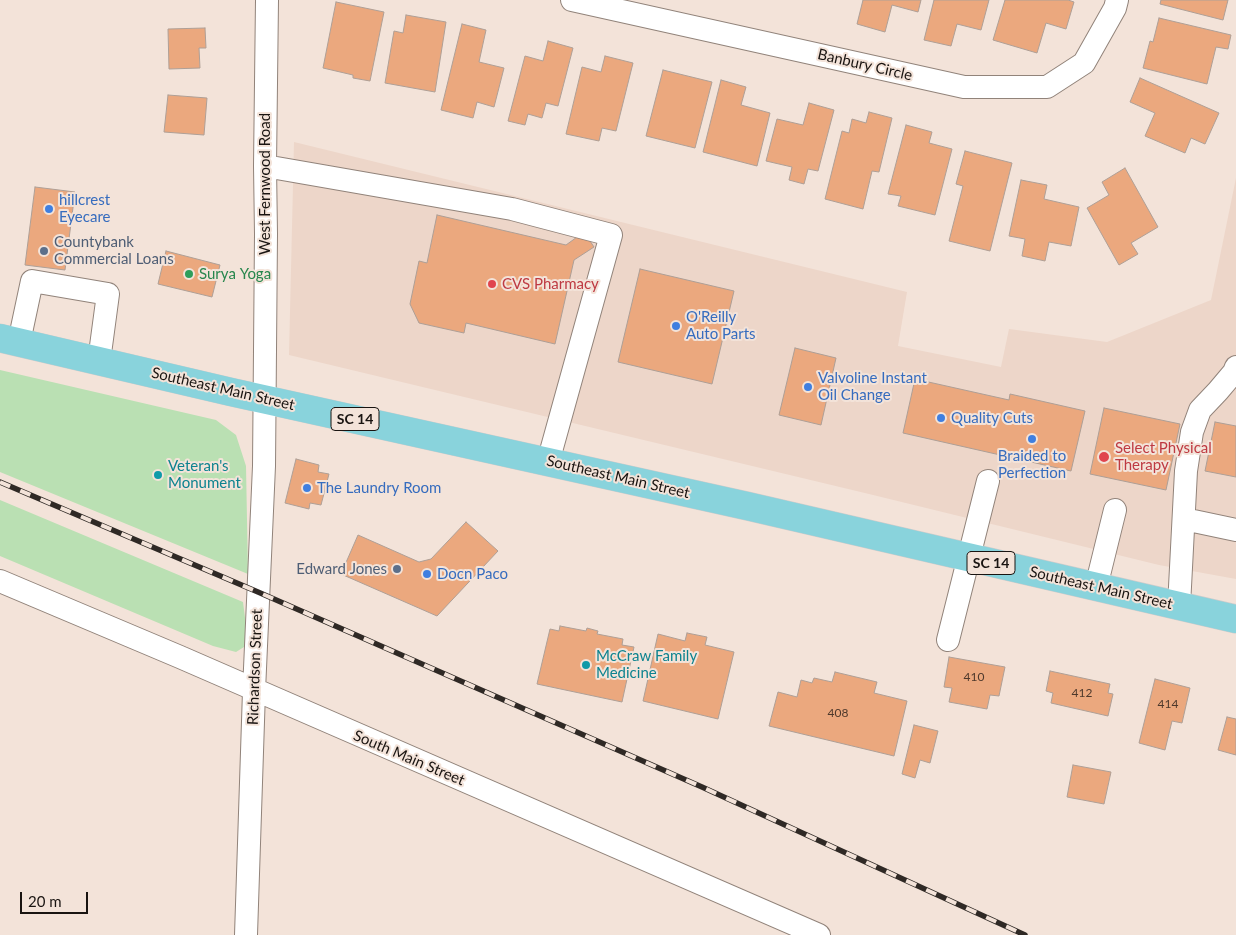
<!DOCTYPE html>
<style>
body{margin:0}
#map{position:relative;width:1236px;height:935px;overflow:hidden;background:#f3e3d9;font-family:Lato,sans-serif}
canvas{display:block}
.scale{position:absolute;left:20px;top:892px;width:68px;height:22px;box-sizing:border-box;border:2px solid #191411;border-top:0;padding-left:6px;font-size:15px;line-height:18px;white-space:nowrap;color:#191411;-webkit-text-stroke:4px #f3e3d9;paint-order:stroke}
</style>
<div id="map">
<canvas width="1236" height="935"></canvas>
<div class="scale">20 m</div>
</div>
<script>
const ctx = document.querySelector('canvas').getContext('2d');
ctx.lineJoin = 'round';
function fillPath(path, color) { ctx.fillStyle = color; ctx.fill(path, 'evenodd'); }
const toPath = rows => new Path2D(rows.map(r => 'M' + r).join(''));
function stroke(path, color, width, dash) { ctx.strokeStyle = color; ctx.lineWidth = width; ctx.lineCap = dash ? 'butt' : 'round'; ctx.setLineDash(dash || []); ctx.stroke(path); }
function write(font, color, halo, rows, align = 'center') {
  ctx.font = font + ' Lato,sans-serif'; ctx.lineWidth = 4; ctx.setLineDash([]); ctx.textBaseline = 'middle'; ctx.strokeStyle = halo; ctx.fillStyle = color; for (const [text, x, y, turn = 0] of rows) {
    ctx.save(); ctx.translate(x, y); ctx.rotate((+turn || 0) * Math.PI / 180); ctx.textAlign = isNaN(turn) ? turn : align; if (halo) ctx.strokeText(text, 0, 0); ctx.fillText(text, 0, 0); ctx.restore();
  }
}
fillPath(toPath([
 [294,142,907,292,898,346,1001,367,1009,329,1107,342,1211,300,1236,178,1236,579,1159,565,869,494,289,355]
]), '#edd6c9');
fillPath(toPath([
 [0,370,216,420,236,435,246,466,248,574,0,472],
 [0,500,243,602,247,633,244,647,236,652,213,646,0,556]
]), '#bae0b3');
const building = toPath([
 [863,0,921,0,918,12,892,5,885,32,857,24,863,0],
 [934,0,989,0,981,30,957,24,951,46,924,40,934,0],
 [1005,0,1068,0,1074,2,1066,29,1046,23,1037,53,993,40,1005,0],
 [1161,0,1228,0,1223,20,1160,4,1161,0],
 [336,2,384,12,370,81,353,78,353,75,323,68,336,2],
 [406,15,446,22,435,92,385,83,394,31,403,33,406,15],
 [1159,18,1231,35,1228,49,1216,47,1207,84,1143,68,1150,41,1153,42,1159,18],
 [462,24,486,30,479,62,504,68,494,107,477,102,473,118,441,110,462,24],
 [205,28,206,48,199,48,200,68,169,69,168,29,205,28],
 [548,41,573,48,558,106,546,103,542,118,528,114,525,125,508,121,525,56,543,61,548,41],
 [605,56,633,63,616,131,602,128,599,141,566,134,582,67,601,72,605,56],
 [663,70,712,82,695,148,646,136,663,70],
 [1140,78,1219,113,1205,144,1191,138,1185,153,1145,136,1155,113,1130,102,1140,78],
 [721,80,746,87,741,105,770,113,757,166,703,152,721,80],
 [168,95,207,98,204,135,164,132,168,95],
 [809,103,834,110,818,171,808,169,804,184,789,180,792,167,766,161,777,119,803,125,809,103],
 [869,112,892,118,879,172,872,171,863,209,825,199,842,131,849,133,852,119,866,123,869,112],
 [906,125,932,132,929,143,952,149,935,215,898,206,901,196,888,194,906,125],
 [965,151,1012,163,990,251,949,241,963,186,956,184,965,151],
 [1125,168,1158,227,1131,243,1138,254,1119,265,1087,208,1109,195,1102,182,1125,168],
 [1021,180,1047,185,1044,199,1079,207,1071,246,1049,242,1045,261,1022,256,1025,239,1009,236,1021,180],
 [35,187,75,192,65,270,25,265,35,187],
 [437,215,566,245,584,232,594,247,574,260,555,344,466,323,464,333,419,323,410,304,419,261,427,263,437,215],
 [166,251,220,265,212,297,158,284,166,251],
 [640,269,734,291,712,384,618,362,640,269],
 [795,348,836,358,821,425,779,415,795,348],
 [915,379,1009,400,1010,394,1085,411,1071,471,903,433,915,379],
 [1104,408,1180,424,1166,490,1090,474,1104,408],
 [1215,422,1236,426,1236,477,1205,471,1215,422],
 [296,459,319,465,318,472,329,474,321,505,310,503,309,509,285,503,296,459],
 [466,522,498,551,437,616,341,574,358,535,419,562,431,559,466,522],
 [560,626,586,631,587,628,598,631,597,634,623,639,622,645,634,647,622,702,537,684,550,629,559,631,560,626],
 [687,633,707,637,705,645,734,652,718,719,643,701,658,634,685,641,687,633],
 [949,657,1005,667,999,696,990,695,987,709,949,702,952,688,944,687,949,657],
 [1050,671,1110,684,1108,693,1113,694,1108,716,1051,703,1053,693,1046,691,1050,671],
 [835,672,877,682,874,693,907,701,894,756,769,726,778,692,797,697,801,680,812,683,814,678,832,682,835,672],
 [1155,679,1190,688,1182,723,1172,721,1165,750,1139,743,1155,679],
 [1227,717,1236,719,1236,755,1218,750,1227,717],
 [914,725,938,731,930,763,920,760,915,778,902,774,914,725],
 [1073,765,1111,772,1104,804,1067,797,1073,765]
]);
fillPath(building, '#eba87e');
stroke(building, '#ae9f96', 1);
const minor = toPath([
 [572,0,964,87,1047,87,1084,63,1115,8,1117,0],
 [265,166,512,209,611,235,548,462],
 [19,342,32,281,108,294,99,361],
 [1184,519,1236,530],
 [0,581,180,657,819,935],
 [1096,587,1115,510],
 [1179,606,1186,471,1192,432,1200,410,1218,391,1234,372,1236,367],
 [948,640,988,481],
 [246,935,254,691,264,466,266,234,265,166,267,0]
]);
const major = toPath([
 [0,338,231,392,747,506,1236,619]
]);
stroke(minor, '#91837a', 24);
stroke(major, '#cccbcb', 29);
stroke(minor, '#fff', 22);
stroke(major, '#89d3dc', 28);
const rail = toPath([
 [0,482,258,592,702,787,1025,935]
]);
stroke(rail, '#2f2925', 5.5);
stroke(rail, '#f3e3d9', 4, [11]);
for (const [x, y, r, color] of [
 [49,209,5,"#3f7fe0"],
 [44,251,5,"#5c6f8a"],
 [189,274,5,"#2e9e5b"],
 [492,284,5,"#e0444e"],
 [676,326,5,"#3f7fe0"],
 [808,387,5,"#3f7fe0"],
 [941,418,5,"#3f7fe0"],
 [1032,439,5,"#3f7fe0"],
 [1104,457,6,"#e0444e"],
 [158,475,5,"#0f9aa8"],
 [307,488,5,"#3f7fe0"],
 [397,569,5,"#5c6f8a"],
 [427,574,5,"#3f7fe0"],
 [586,665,5,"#0f9aa8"]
]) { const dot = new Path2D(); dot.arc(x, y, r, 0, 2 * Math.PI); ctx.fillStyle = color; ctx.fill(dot); stroke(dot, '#f3e3d9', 2); }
write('12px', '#4e392c', null, [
 ["410",974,677],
 ["412",1082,693],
 ["414",1168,704],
 ["408",838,713]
]);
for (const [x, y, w] of [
 [355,419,48],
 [991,563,48]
]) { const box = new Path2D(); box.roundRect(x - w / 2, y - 11.5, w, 23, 4); ctx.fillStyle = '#f3e3d9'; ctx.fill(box); stroke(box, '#191411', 1); }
write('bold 14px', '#191411', null, [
 ["SC 14",355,419],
 ["SC 14",991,563]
]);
write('15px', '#191411', '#f3e3d9', [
 ["Banbury Circle",865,65,13],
 ["West Fernwood Road",265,184,-90],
 ["Southeast Main Street",223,389,13],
 ["Southeast Main Street",618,477,13],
 ["Southeast Main Street",1101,588,13],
 ["Richardson Street",255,667,-88],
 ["South Main Street",409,758,23]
]);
write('15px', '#366cbe', '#f3e3d9', [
 ["hillcrest",59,200],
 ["Eyecare",59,217],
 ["O'Reilly",686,317],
 ["Auto Parts",686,334],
 ["Valvoline Instant",818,378],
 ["Oil Change",818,395],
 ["Quality Cuts",951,418],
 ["Braided to",1032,456,"center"],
 ["Perfection",1032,473,"center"],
 ["The Laundry Room",317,488],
 ["Docn Paco",437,574]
], 'left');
write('15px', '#4e5e75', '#f3e3d9', [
 ["Countybank",54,242],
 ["Commercial Loans",54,259],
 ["Edward Jones",387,569,"right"]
], 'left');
write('15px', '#27864d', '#f3e3d9', [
 ["Surya Yoga",199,274]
], 'left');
write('15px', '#be3a42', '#f3e3d9', [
 ["CVS Pharmacy",502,284],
 ["Select Physical",1115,448],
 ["Therapy",1115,465]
], 'left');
write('15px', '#0d838f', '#f3e3d9', [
 ["Veteran's",168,466],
 ["Monument",168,483],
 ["McCraw Family",596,656],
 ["Medicine",596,673]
], 'left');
</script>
